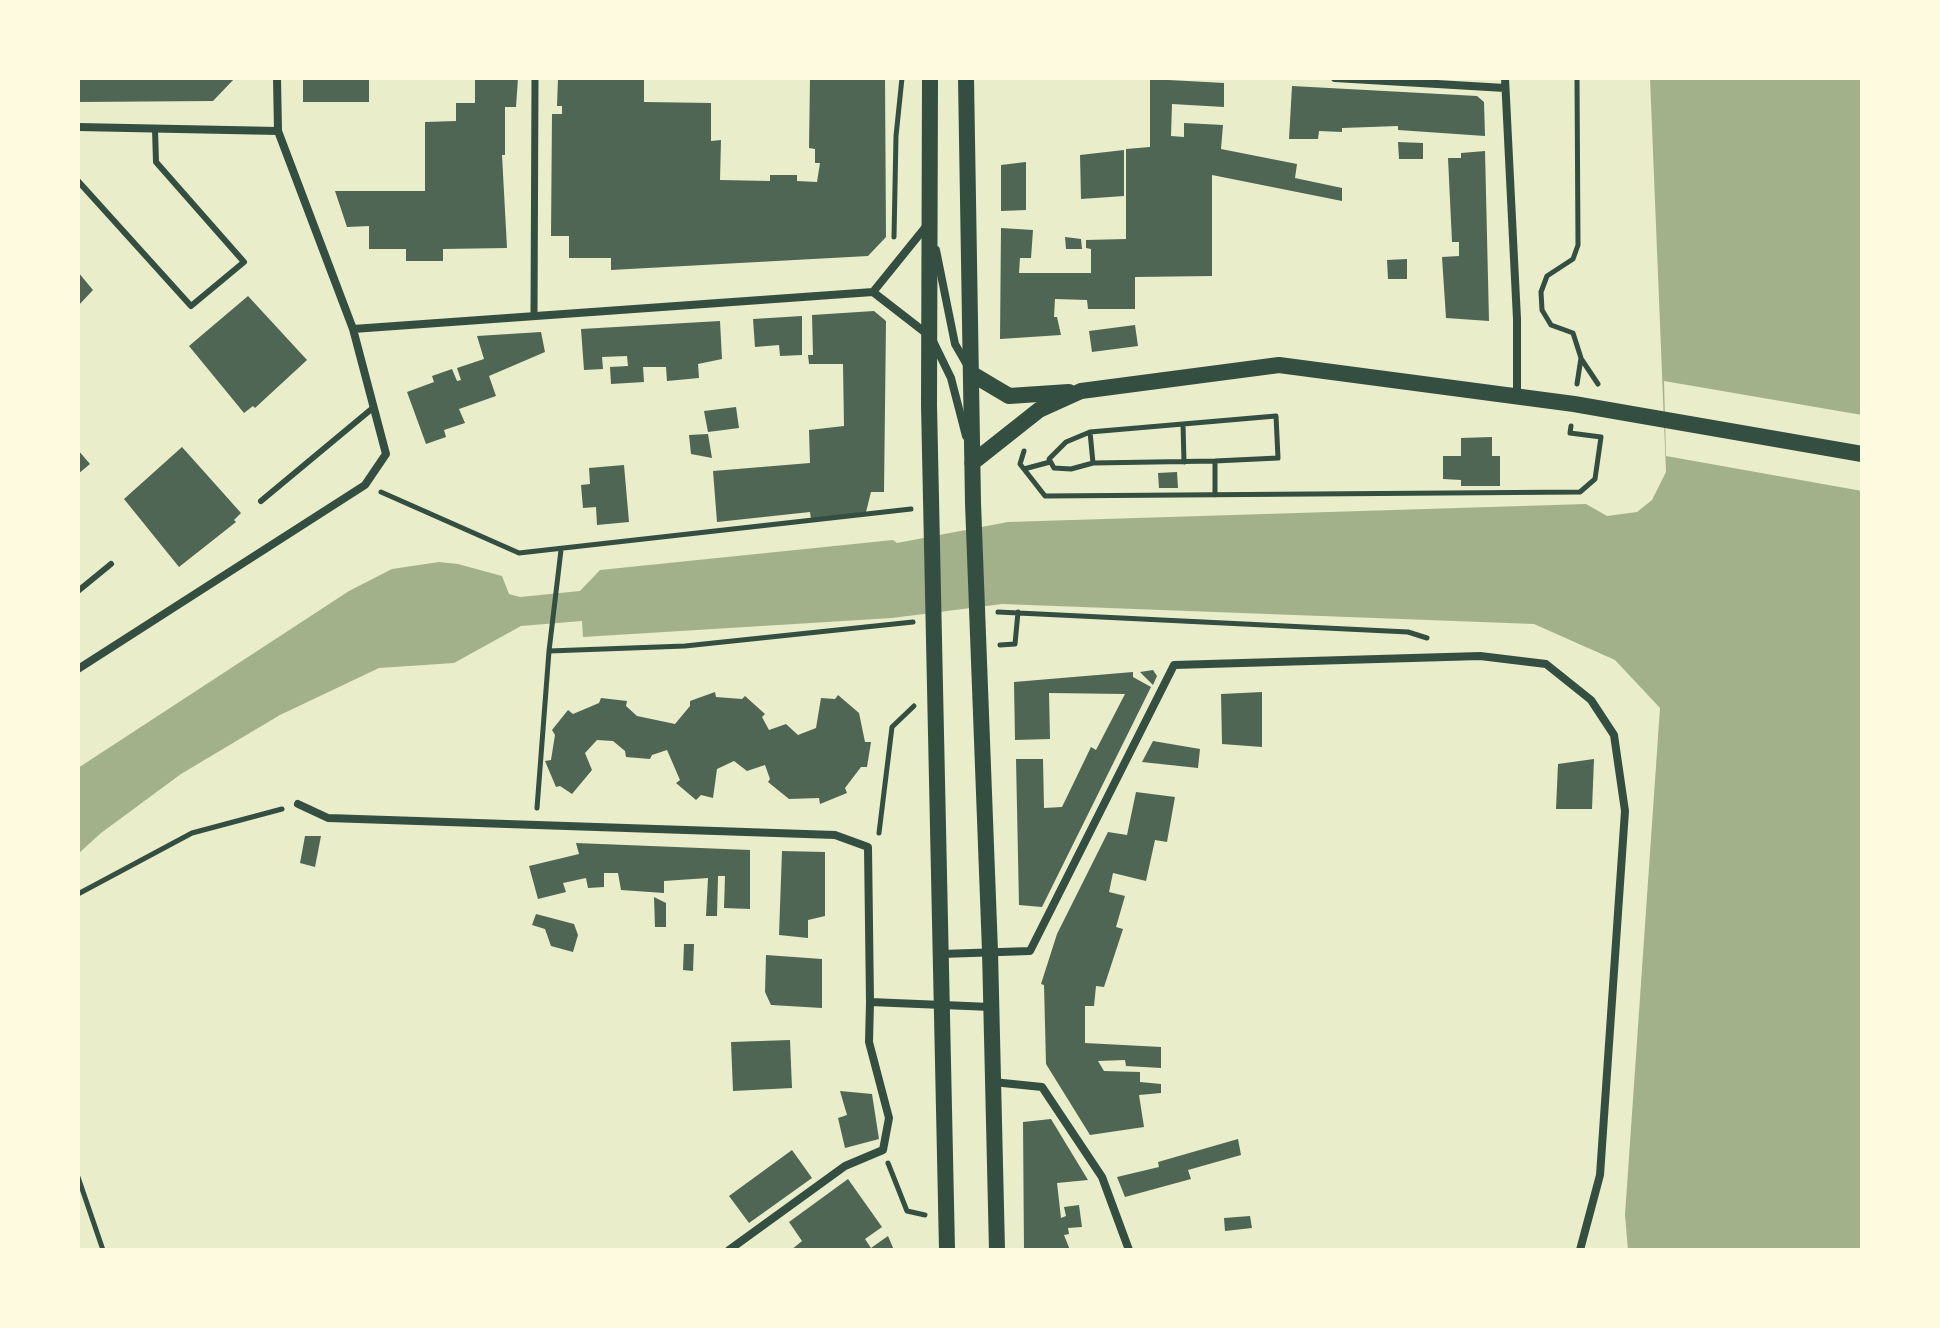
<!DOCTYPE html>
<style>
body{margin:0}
#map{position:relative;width:1940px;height:1328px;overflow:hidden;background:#e9edc9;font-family:Cabin,sans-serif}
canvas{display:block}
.frame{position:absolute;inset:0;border:80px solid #fefae0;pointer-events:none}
</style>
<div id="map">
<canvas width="1940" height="1328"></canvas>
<div class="frame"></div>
</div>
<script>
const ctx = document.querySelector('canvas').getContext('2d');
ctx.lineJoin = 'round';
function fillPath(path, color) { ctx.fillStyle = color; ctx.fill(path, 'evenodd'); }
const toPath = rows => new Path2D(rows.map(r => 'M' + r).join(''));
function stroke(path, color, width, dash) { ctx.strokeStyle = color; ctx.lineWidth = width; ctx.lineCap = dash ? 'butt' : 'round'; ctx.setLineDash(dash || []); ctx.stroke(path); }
fillPath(toPath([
 [1650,78,1862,78,1862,1250,1628,1250,1625,1215,1660,708,1615,660,1534,624,1002,604,892,618,583,637,582,621,521,626,454,663,379,668,280,715,181,774,101,833,78,854,78,768,349,591,392,569,439,562,458,564,502,576,509,594,520,597,580,591,600,570,893,540,897,543,1008,522,1586,504,1607,516,1637,512,1652,500,1666,472]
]), '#a3b18a');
fillPath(toPath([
 [1664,381,1862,415,1862,491,1666,456]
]), '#e9edc9');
fillPath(toPath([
 [78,78,235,78,213,101,78,102],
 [303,78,369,78,369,102,303,102],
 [475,78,518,78,516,107,505,107,505,155,502,155,507,248,443,249,443,261,406,261,406,249,369,249,369,226,347,227,335,191,425,191,425,122,456,121,456,103,475,103],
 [558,78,644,78,644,102,711,103,711,141,721,140,720,180,770,181,770,175,797,175,797,181,817,182,820,163,815,163,815,149,809,148,810,78,885,78,886,237,868,256,611,270,611,258,569,258,569,236,551,236,552,114,562,114,562,106,557,106],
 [1150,79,1224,83,1224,107,1172,104,1171,136,1184,137,1184,123,1223,125,1221,149,1297,164,1295,178,1342,188,1342,201,1212,175,1212,276,1135,277,1135,309,1088,309,1087,300,1055,299,1054,317,1057,317,1061,335,1000,339,1001,228,1033,230,1031,258,1020,258,1019,273,1091,273,1091,249,1086,248,1086,240,1126,239,1126,149,1150,147],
 [1292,86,1477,96,1484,102,1485,136,1398,130,1398,126,1342,128,1342,132,1319,131,1318,139,1289,139],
 [1398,142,1423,143,1423,159,1399,159],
 [1124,150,1124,196,1081,199,1080,155],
 [1485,151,1489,321,1446,318,1442,257,1459,256,1459,242,1452,242,1448,158,1461,158,1461,153],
 [1026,162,1026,210,1001,211,1001,165],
 [1065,237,1081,239,1082,249,1066,249],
 [1407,259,1407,279,1388,279,1387,260],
 [78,272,93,290,78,306],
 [248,296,307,360,255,408,253,406,244,413,189,346],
 [874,311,886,321,884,492,871,492,866,512,811,519,810,512,717,522,713,471,810,463,809,430,844,426,843,364,809,364,808,355,813,355,812,315],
 [802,316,802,355,780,356,779,345,755,347,753,319],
 [720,321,722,359,698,364,699,378,667,381,666,367,643,367,644,382,611,384,610,367,628,366,627,356,602,357,603,369,584,370,581,329],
 [1135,325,1138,346,1092,352,1089,331],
 [541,332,545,352,489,376,496,396,459,409,465,423,444,430,446,437,426,444,407,392,434,382,432,376,452,369,457,381,461,380,457,368,484,359,477,336],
 [736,407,739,428,708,432,704,411],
 [708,434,712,458,691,454,689,435],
 [1492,437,1492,456,1500,456,1500,486,1461,486,1461,480,1443,479,1443,456,1461,456,1461,438],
 [182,447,241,513,234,520,236,522,179,567,124,499],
 [78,450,90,464,78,474],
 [624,465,629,522,597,525,596,507,583,508,581,485,590,484,589,468],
 [1177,472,1178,488,1159,488,1158,473],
 [1153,670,1157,676,1153,685,1140,672],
 [1133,672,1133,677,1151,687,1042,907,1019,905,1016,759,1043,759,1044,808,1062,807,1091,747,1096,750,1125,694,1049,693,1050,739,1015,740,1014,682],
 [715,692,716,697,742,699,745,696,765,714,762,717,769,730,786,724,798,735,816,728,821,698,835,699,838,695,859,713,865,742,871,742,867,767,861,767,845,788,847,793,820,804,819,798,789,799,768,782,770,779,765,765,747,771,734,761,717,769,713,798,701,795,696,800,676,783,680,780,667,750,652,755,650,759,626,757,625,751,613,741,597,740,585,753,592,770,572,794,560,786,556,787,545,761,551,760,555,735,552,730,568,710,573,714,599,703,601,698,627,701,626,706,637,716,675,724,690,706,690,701],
 [1262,692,1262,747,1222,744,1221,694],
 [1153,741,1200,749,1198,768,1142,762],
 [1594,759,1592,809,1556,809,1558,764],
 [1136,792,1175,797,1167,842,1155,840,1146,881,1113,873,1109,892,1125,896,1116,927,1123,929,1104,987,1096,986,1094,1006,1085,1006,1085,1043,1161,1047,1161,1068,1126,1066,1125,1060,1098,1061,1104,1071,1140,1072,1140,1082,1161,1084,1161,1093,1139,1095,1144,1127,1090,1135,1046,1064,1044,985,1041,984,1057,934,1108,832,1127,835],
 [305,836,321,836,315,867,300,863],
 [576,843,750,850,750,909,724,908,725,876,718,876,717,916,706,916,708,878,664,881,664,893,621,890,618,873,604,873,604,887,588,888,586,878,563,883,566,892,538,899,529,866,579,854],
 [782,851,825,852,825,916,808,920,808,938,779,935],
 [654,897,666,903,666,927,655,927],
 [536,914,574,924,578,935,573,952,551,946,545,929,532,925],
 [684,944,694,944,693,971,683,970],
 [766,955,822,959,822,1008,771,1005,765,992],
 [790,1040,792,1088,733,1091,731,1042],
 [840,1091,872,1094,879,1139,845,1148,838,1118,847,1115],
 [1051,1119,1088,1180,1057,1183,1061,1218,1066,1216,1064,1207,1079,1205,1082,1227,1068,1228,1069,1234,1064,1235,1070,1250,1024,1250,1023,1122],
 [1238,1139,1241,1155,1188,1170,1191,1179,1125,1197,1117,1177,1159,1167,1158,1162],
 [792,1150,812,1178,749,1223,729,1196],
 [848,1179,882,1227,865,1239,871,1248,888,1236,894,1250,791,1250,802,1241,789,1222],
 [1250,1216,1252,1228,1225,1231,1224,1218]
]), '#4f6655');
stroke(toPath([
 [1577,78,1578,245,1573,259,1547,276,1541,292,1542,310,1551,325,1573,333,1581,358,1577,384],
 [894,237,896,136,902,78],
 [1582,360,1598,384],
 [1183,424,1184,462],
 [1090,432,1093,463],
 [1024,451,1020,464,1045,496,1580,492,1595,479,1601,437,1570,433,1571,426],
 [1024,469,1050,462],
 [381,492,519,553,911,509],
 [1215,495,1215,461,1278,458,1276,416,1090,432,1066,442,1049,459,1054,468,1071,469,1093,463,1215,461],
 [998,612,1408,632,1427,638],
 [1000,645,1015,644,1018,612],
 [549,651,561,550],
 [537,808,549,651,685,646,913,622],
 [879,833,892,727,914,706],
 [78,894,192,833,282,809],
 [888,1163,907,1211,925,1215],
 [78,1177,103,1250]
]), '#344e41', 5);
stroke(toPath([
 [78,181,191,306,244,262,156,162,155,129],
 [261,501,374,407],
 [78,591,111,564]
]), '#344e41', 6);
stroke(toPath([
 [534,316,535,78]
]), '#344e41', 7);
stroke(toPath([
 [1335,78,1505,88],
 [1505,78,1517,319,1517,395],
 [78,127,278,131],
 [936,250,955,344,966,363],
 [873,292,931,337,951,378,966,436],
 [873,292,928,224],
 [353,329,873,292],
 [78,669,365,485,386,454,353,329,278,131,277,78],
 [298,804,328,818,835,835,868,847,870,1002,991,1007],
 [942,954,1030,951,1174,665,1480,656,1546,664,1591,700,1614,735,1625,811,1600,1175,1580,1250],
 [993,1082,1042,1087,1102,1177,1129,1250],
 [729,1250,845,1166,883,1150,889,1118,869,1042,870,1002]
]), '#344e41', 8);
stroke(toPath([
 [930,78,929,405,947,1250],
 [966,78,973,503,990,951,997,1250],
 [972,374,1009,396,1069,392],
 [972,463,1039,410,1081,391,1279,365,1574,404,1862,454]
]), '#344e41', 16);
</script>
